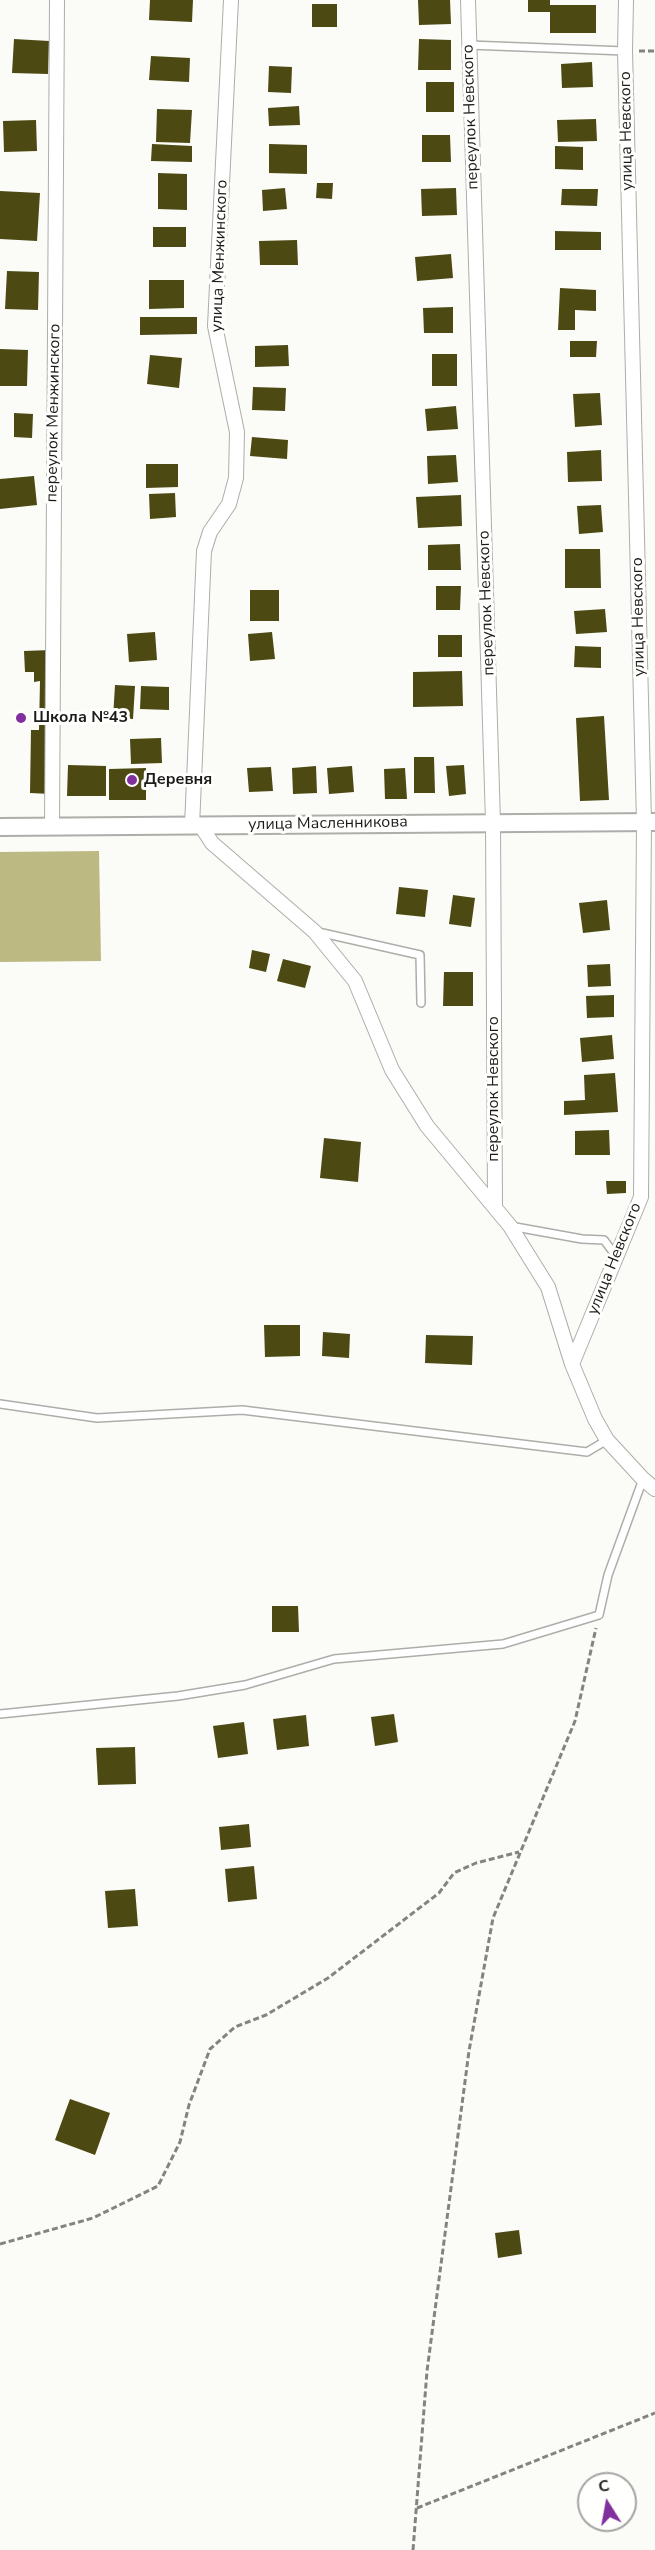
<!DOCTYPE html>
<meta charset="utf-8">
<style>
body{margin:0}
#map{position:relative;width:655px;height:2550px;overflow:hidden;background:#fbfbf8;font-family:"Nunito Sans",sans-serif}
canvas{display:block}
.north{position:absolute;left:577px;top:2472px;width:60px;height:60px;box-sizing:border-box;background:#fffffe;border:2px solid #a4a4a3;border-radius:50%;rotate:349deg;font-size:16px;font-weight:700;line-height:24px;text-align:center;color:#1b1b1a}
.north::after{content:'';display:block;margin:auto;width:21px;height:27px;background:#822f9e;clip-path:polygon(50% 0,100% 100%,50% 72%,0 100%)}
</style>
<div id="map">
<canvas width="655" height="2550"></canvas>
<div class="north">С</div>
</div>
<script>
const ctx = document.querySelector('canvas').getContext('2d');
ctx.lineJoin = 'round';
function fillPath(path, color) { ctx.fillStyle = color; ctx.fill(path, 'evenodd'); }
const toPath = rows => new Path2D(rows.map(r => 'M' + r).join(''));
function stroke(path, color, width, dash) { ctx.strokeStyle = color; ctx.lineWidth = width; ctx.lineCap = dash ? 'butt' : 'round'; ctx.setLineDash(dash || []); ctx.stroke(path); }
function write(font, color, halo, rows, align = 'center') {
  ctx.font = font + ' "Nunito Sans",sans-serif'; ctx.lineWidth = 6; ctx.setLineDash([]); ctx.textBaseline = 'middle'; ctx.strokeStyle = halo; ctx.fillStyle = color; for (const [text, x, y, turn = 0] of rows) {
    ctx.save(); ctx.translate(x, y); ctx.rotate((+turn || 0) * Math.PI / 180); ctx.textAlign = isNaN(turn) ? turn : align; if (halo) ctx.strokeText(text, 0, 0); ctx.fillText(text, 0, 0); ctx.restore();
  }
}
fillPath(toPath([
 [99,851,101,961,0,962,0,852]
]), '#bcb982');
fillPath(toPath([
 [150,0,193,0,192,22,149,20],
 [418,0,450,0,451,24,419,25],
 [528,0,550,0,550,5,596,5,596,33,550,33,550,12,528,12],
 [312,4,337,4,337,27,312,27],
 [14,39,49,41,48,74,12,73],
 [419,39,451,40,451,70,418,70],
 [151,56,190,58,189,82,149,80],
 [592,62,593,87,562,88,561,64],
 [269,66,292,67,291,93,268,92],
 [426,82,454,82,454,112,426,112],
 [299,106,300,125,269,126,268,108],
 [157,109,192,110,190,143,156,142],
 [596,119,597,141,558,142,557,120],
 [36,120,37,151,4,152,3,121],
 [422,135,450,135,451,162,422,162],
 [152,144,192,146,192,162,151,161],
 [269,144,307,145,307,174,269,173],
 [555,146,583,147,583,170,555,169],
 [158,173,187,174,187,210,158,209],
 [317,183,333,183,332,199,316,198],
 [285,188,287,209,263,211,262,190],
 [456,188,457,215,422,216,421,189],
 [562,189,598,189,597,206,561,205],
 [0,191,40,193,37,241,0,239],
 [153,227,186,227,186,247,153,247],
 [555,231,601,232,601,250,555,250],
 [297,240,298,265,260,265,259,241],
 [451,254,453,278,417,281,415,257],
 [7,271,39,272,38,310,5,309],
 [149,280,184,280,184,308,149,309],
 [560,288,596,290,596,311,575,310,575,330,558,330],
 [453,307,453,333,424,333,423,308],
 [140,317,197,317,197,334,140,335],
 [570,341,597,341,596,357,570,357],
 [288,345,289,366,255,367,255,346],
 [0,349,28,350,27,386,0,386],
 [432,354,457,354,457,386,432,386],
 [150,355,182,358,179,388,147,384],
 [253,387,286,388,285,411,252,410],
 [600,393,602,425,575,427,573,394],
 [456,406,458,429,427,431,425,409],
 [14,413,33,414,32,438,14,437],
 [252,437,288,440,287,459,250,456],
 [601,450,602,481,568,482,567,452],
 [456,455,458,482,428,484,427,456],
 [146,464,178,464,178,487,146,488],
 [34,476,37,505,0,509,0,479],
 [175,493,176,517,150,519,149,494],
 [461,495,462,526,418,528,416,497],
 [601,505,603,532,579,534,577,506],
 [460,544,461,570,428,570,428,545],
 [565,549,600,549,601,588,565,588],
 [436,586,461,586,460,610,436,610],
 [250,590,279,590,279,621,250,621],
 [605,609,607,632,576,634,574,611],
 [155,632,157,660,129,662,127,634],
 [272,632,275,659,250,661,248,634],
 [438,635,462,635,462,657,438,657],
 [575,646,601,647,601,668,574,667],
 [51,650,51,794,30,793,31,730,39,730,40,681,34,682,34,672,25,672,24,651],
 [462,671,463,706,413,707,413,672],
 [115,685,135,686,133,719,113,718],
 [141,686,169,687,169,710,140,709],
 [604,716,609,800,580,801,576,718],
 [161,738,162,763,131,764,130,739],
 [414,757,434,757,435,793,414,793],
 [68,765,106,766,106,796,67,796],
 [464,765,466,794,449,796,446,766],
 [316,766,317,793,293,794,292,768],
 [352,766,354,792,329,794,327,768],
 [271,767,273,791,249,792,247,768],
 [146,768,146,800,109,800,109,769],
 [405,768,407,799,385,799,384,769],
 [399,887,428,890,425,917,396,914],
 [453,895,475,898,471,927,449,924],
 [607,900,610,930,583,933,579,903],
 [252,950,270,954,266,972,249,968],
 [283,959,311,966,305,988,277,981],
 [610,964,611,986,588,987,587,965],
 [444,972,473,972,473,1006,443,1006],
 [614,995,614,1017,587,1018,586,996],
 [612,1035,614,1059,582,1062,580,1038],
 [615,1073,618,1112,564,1115,564,1101,585,1100,584,1075],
 [609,1130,610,1155,575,1155,575,1131],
 [324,1138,361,1142,358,1182,320,1178],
 [606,1181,626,1181,626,1193,607,1194],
 [264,1325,300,1325,300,1356,265,1357],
 [323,1332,350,1334,349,1358,322,1356],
 [426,1335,473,1336,472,1365,425,1363],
 [272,1606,298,1606,299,1632,272,1632],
 [394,1714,398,1742,375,1746,371,1717],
 [306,1715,309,1746,277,1750,273,1719],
 [244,1722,248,1754,218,1758,213,1726],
 [135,1747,136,1784,98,1785,96,1748],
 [249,1824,251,1847,221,1850,219,1827],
 [254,1866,257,1899,228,1902,225,1869],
 [135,1889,138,1926,108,1928,105,1891],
 [70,2099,110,2113,95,2155,55,2140],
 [519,2230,522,2254,498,2258,495,2233]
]), '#4c4912');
const service = toPath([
 [469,45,625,51],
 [318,932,420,955,421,1003],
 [510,1226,582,1239,604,1240,616,1256],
 [0,1404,97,1418,242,1410,587,1452,607,1440],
 [0,1714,178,1696,245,1685,334,1659,503,1644,599,1615,608,1575,643,1479]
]);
const minor = toPath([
 [468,0,493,822,495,1206],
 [192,826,204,551,210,532,229,504,236,478,237,432,215,326,231,0],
 [201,826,212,843,315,932,355,981,392,1070,427,1126,510,1226,548,1287,572,1364,595,1419,607,1440,643,1479,655,1489],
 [52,827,57,0],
 [572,1364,641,1197,644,822,625,51,626,0]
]);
const tertiary = toPath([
 [0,827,655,822]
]);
stroke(service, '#adadaa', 10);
stroke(minor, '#adadaa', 16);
stroke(tertiary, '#adadaa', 20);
stroke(toPath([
 [639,51,655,51],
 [0,2244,93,2218,158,2186,180,2142,189,2105,210,2049,235,2027,266,2015,328,1978,439,1893,454,1873,476,1863,519,1852],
 [417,2508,655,2413],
 [413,2550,427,2371,469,2051,493,1918,575,1721,596,1628]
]), '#838381', 3, [6, 3]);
stroke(service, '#fff', 7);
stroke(minor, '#fff', 14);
stroke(tertiary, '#fff', 16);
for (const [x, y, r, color] of [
 [21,718,6,"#822f9e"],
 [132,780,6,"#822f9e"]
]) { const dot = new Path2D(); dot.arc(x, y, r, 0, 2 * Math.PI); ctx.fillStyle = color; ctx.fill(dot); stroke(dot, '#fffffe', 2); }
write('16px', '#1b1b1a', '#fffffe', [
 ["переулок Невского",471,117,-92],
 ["улица Невского",627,131,-91],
 ["улица Менжинского",220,256,-88],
 ["переулок Менжинского",54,413,-89],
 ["переулок Невского",487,603,-92],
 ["улица Невского",639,617,-91],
 ["улица Масленникова",328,824,-1],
 ["переулок Невского",494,1089,-90],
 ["улица Невского",615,1259,-68]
]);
write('bold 16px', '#1b1b1a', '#fffffe', [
 ["Школа №43",33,718],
 ["Деревня",144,780]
], 'left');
</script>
